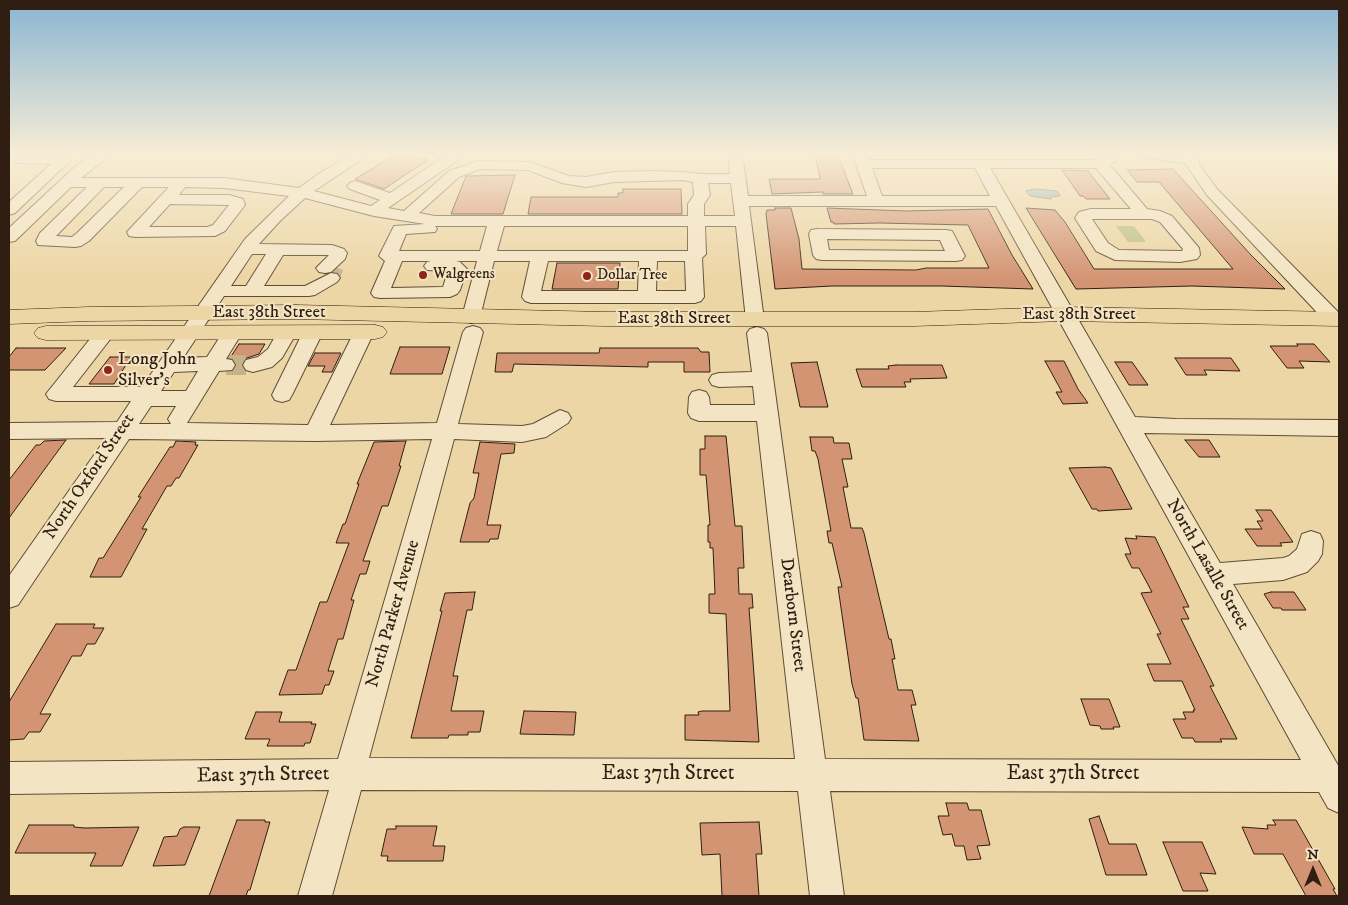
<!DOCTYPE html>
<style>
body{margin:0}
#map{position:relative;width:1348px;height:905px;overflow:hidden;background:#edd6a5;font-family:"IM FELL DW Pica",serif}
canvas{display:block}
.frame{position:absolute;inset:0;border:10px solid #2f1e11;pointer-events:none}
.north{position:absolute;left:1288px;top:845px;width:50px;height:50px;-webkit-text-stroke:4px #f3e4c4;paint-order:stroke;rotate:0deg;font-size:14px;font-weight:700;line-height:20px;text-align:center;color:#2f1e11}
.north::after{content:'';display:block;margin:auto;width:18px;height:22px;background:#2f1e11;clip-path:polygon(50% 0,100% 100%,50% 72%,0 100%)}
</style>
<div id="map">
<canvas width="1348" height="905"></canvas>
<div class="frame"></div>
<div class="north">N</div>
</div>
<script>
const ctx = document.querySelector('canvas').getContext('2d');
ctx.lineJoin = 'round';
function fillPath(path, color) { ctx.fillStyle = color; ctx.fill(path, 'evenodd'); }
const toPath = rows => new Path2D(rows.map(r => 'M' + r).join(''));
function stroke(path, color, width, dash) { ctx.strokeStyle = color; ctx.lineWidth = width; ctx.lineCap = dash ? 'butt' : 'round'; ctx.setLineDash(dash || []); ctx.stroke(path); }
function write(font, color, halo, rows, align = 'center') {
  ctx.font = font + ' "IM FELL DW Pica",serif'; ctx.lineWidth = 4; ctx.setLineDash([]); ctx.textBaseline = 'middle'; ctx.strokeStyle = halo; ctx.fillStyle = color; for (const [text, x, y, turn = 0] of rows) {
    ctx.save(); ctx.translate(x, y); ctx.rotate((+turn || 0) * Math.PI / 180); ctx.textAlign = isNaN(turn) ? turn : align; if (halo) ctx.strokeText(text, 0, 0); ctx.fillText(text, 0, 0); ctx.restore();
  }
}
fillPath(toPath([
 [1116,226,1134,226,1146,242,1128,242]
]), '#babd85');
const water = toPath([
 [1036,189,1057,191,1060,196,1051,197,1051,199,1030,196,1026,191,1036,189]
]);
fillPath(water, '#9cb7b0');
stroke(water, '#707a70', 1);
const building = toPath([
 [398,153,428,160,384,189,355,179,398,153],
 [815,153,837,153,853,194,823,194,823,192,772,194,769,179,820,179,815,153],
 [1173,169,1251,255,1285,289,1192,286,1076,289,1026,208,1055,210,1065,222,1094,269,1233,269,1159,182,1137,182,1127,170,1173,169],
 [1062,170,1088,171,1110,199,1086,199,1083,196,1080,196,1062,170],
 [515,175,503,214,451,214,466,176,515,175],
 [623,189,681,189,682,214,528,214,531,197,618,197,618,193,623,193,623,189],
 [775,208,791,208,799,239,802,269,916,270,926,268,989,268,968,225,879,223,834,224,833,222,831,222,827,208,906,211,988,209,1012,255,1033,289,942,286,832,286,775,289,766,214,767,210,775,210,775,208],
 [557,263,620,263,618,289,552,289,557,263],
 [239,344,265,344,259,354,244,359,242,367,236,367,237,364,230,358,239,344],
 [1297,344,1314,344,1330,362,1299,361,1304,368,1287,368,1270,346,1298,346,1297,344],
 [400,347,450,347,442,374,390,374,400,347],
 [16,348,66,348,45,370,9,370,9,357,16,348],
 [600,348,698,348,701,352,709,352,710,372,684,372,684,362,648,362,648,367,514,364,512,372,495,372,497,353,599,353,600,348],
 [315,353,341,353,332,372,322,372,325,366,308,366,315,353],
 [110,357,131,357,114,384,89,384,110,357],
 [1175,358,1231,358,1240,371,1204,370,1207,375,1186,375,1175,358],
 [1045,361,1064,361,1078,389,1088,403,1063,404,1056,392,1062,392,1045,361],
 [817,362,828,407,800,407,791,363,817,362],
 [1115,362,1132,362,1148,385,1129,385,1115,362],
 [896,365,942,365,947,378,910,379,911,382,904,382,906,387,862,387,856,369,889,369,888,366,896,365],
 [705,436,726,436,735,526,742,526,744,568,738,568,739,594,752,594,753,608,749,608,759,742,685,740,685,715,699,715,698,712,702,711,730,711,726,614,709,613,709,594,715,594,713,548,710,548,710,542,708,542,708,525,710,525,706,475,700,475,700,449,705,449,705,436],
 [810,437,833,437,834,443,849,443,852,459,842,459,848,487,843,487,851,528,862,528,864,533,889,639,891,639,895,659,892,659,898,690,912,690,916,705,911,705,919,741,864,740,858,698,856,698,852,684,838,587,842,587,832,543,829,543,827,531,831,531,818,459,815,451,812,451,810,437],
 [66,440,36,481,9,518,9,480,36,445,40,445,44,441,66,440],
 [1185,440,1209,440,1220,457,1199,457,1185,440],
 [176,441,196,442,195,445,198,445,179,478,176,478,171,486,167,486,142,529,147,529,121,577,90,577,99,558,103,558,141,497,138,497,170,447,173,447,176,441],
 [406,441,399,466,401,466,388,506,382,506,363,561,370,561,366,574,360,574,351,600,354,600,343,639,338,639,328,671,334,671,329,685,325,685,322,694,279,695,288,670,296,670,320,602,327,602,349,543,336,543,343,524,345,524,359,484,357,484,374,442,406,441],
 [480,442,515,444,514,453,501,454,487,525,501,525,498,539,490,539,489,542,460,542,470,503,474,498,479,473,473,473,480,442],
 [1105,467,1111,468,1132,509,1098,511,1097,509,1092,509,1069,468,1105,467],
 [1256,510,1271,510,1293,542,1280,543,1282,546,1257,546,1245,529,1262,529,1257,521,1263,521,1256,510],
 [1136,536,1155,537,1189,607,1183,607,1189,619,1181,619,1214,686,1210,686,1237,739,1220,739,1222,742,1195,742,1193,738,1182,738,1173,719,1186,719,1183,712,1194,712,1193,710,1195,710,1182,681,1154,681,1147,664,1171,664,1157,634,1161,634,1141,593,1152,592,1139,568,1132,568,1125,554,1131,554,1125,538,1137,539,1136,536],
 [475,592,472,610,467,610,453,676,458,676,451,711,484,711,480,732,468,732,468,735,449,735,448,738,411,738,442,611,440,611,445,593,475,592],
 [1271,592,1294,592,1306,610,1282,610,1281,608,1273,608,1264,594,1271,592],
 [56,624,95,624,93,628,104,628,95,644,87,644,81,656,72,656,40,714,51,714,40,732,29,732,24,739,9,740,9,702,56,624],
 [1081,699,1109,699,1120,727,1113,727,1114,729,1101,729,1100,726,1090,725,1081,699],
 [524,711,576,712,574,735,520,734,524,711],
 [256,712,282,712,279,722,312,722,311,724,316,724,310,743,305,743,304,746,267,746,270,739,245,739,256,712],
 [946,803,967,803,969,810,981,810,990,845,977,846,981,859,967,860,964,846,955,846,952,834,943,835,938,816,949,816,946,803],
 [1099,816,1109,844,1136,844,1147,875,1106,875,1089,819,1099,816],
 [237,820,265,820,265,822,270,822,250,890,248,890,246,896,209,896,237,820],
 [1273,820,1296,820,1335,889,1333,889,1337,896,1306,896,1283,854,1254,854,1242,827,1268,829,1267,825,1276,825,1273,820],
 [759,822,762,854,756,854,759,896,722,896,720,854,702,855,700,823,759,822],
 [29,825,74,825,74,827,85,828,139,827,122,866,90,866,96,853,15,853,29,825],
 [396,826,437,826,433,846,445,846,443,861,387,861,388,856,381,856,387,829,396,829,396,826],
 [184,827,200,827,185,865,153,866,164,837,177,836,180,829,184,827],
 [1163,842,1202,842,1216,874,1200,873,1208,891,1183,891,1163,842]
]);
fillPath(building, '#d39473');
stroke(building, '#2f1e11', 1);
stroke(toPath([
 [331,278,336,267]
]), '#c7b187', 16, [16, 8]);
stroke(toPath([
 [226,365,253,365]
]), '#c7b187', 20, [20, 10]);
const minor = toPath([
 [96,153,113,153,81,178,224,178,299,188,320,173,354,153,371,153,314,191,371,206,380,200,350,189,347,186,350,183,355,181,390,193,442,158,434,156,432,153,458,154,460,157,458,160,388,208,404,211,449,171,478,161,530,162,569,176,586,177,614,172,652,171,683,172,700,174,730,174,728,153,742,153,748,196,867,196,852,153,866,153,869,160,1092,160,1101,158,1108,153,1124,153,1110,165,1147,209,1160,211,1172,216,1199,248,1200,255,1197,259,1180,262,1115,260,1096,251,1075,218,1079,212,1091,209,1131,209,1096,168,990,168,1135,417,1176,419,1339,420,1339,436,1144,433,1220,563,1283,558,1289,556,1297,549,1302,534,1311,531,1320,534,1323,541,1322,554,1318,561,1307,572,1283,580,1233,584,1339,767,1339,813,1328,808,1319,792,830,791,844,896,810,896,798,791,361,790,332,896,298,896,329,790,9,794,9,762,338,759,432,439,315,441,129,439,18,605,9,608,9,576,106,438,9,439,9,423,117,422,131,401,56,401,49,399,46,394,98,329,105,327,112,329,115,333,73,387,142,387,245,239,289,196,224,188,185,187,179,195,229,195,243,199,245,205,225,231,215,236,135,237,129,236,127,232,169,187,142,187,89,241,81,246,75,247,38,245,36,241,40,233,87,187,71,187,15,241,9,242,9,228,77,165,96,153],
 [872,168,975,168,990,196,882,196,872,168],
 [480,169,528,170,562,183,586,187,614,182,683,180,693,182,694,195,688,204,688,216,435,216,419,213,459,177,480,169],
 [708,183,731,183,735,216,704,216,704,204,710,195,708,183],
 [104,187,124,187,77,233,72,237,56,236,104,187],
 [305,198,374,216,425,224,394,226,379,256,385,261,371,293,374,297,380,298,450,297,457,294,460,290,467,269,460,262,456,261,477,261,462,317,464,321,471,323,478,321,480,317,494,261,530,261,522,297,525,301,531,303,695,303,701,301,704,297,702,258,706,254,705,226,736,226,746,320,748,324,755,326,762,324,764,320,749,206,996,206,1301,760,825,759,767,333,764,329,757,327,750,329,747,333,752,372,719,373,712,375,709,380,712,385,719,387,753,386,755,405,710,405,709,397,706,392,699,390,692,392,689,397,688,413,691,418,699,421,757,421,795,759,369,758,454,439,522,442,546,437,568,423,571,418,568,413,560,410,533,424,522,426,458,424,483,332,480,328,473,326,466,328,463,332,437,423,330,425,374,332,371,328,364,326,357,328,354,332,308,425,187,423,219,371,232,370,235,365,232,360,226,359,242,333,239,329,232,327,225,329,207,357,183,358,224,296,309,296,315,295,337,282,340,278,337,274,331,273,305,286,264,286,283,255,329,255,316,268,319,272,325,273,331,272,345,259,347,253,344,249,332,245,259,244,280,221,305,198],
 [170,204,229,205,213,225,207,227,149,227,170,204],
 [1092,219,1152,219,1160,222,1183,249,1182,251,1119,250,1108,243,1092,219],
 [435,226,487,226,480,251,399,251,406,234,435,232,437,229,435,226],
 [504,226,688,226,688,251,497,251,504,226],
 [252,254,266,254,246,286,231,286,252,254],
 [402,261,431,261,427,262,424,266,427,270,448,271,443,287,391,288,402,261],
 [548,261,639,261,638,291,541,291,548,261],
 [657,261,685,261,686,291,656,291,657,261],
 [198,371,186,391,161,391,174,372,198,371],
 [151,406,176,406,168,419,171,424,139,424,151,406],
 [1135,153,1185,155,1185,153,1199,153,1199,164,1217,189,1339,313,1339,322,1333,324,1326,322,1207,195,1185,163,1142,157,1137,156,1135,153],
 [21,156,64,156,69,157,71,160,15,213,9,215,9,202,51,164,16,163,14,160,16,157,21,156],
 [817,229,946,230,952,231,965,256,962,260,956,261,822,260,816,259,813,255,809,234,811,230,817,229],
 [827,239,940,240,945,251,829,250,827,239],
 [287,326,294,328,297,332,282,358,272,367,253,372,246,370,243,365,246,360,258,357,268,349,280,328,287,326],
 [313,326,320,328,323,332,292,395,289,400,282,402,275,400,272,395,303,332,306,328,313,326]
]);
const major = toPath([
 [296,305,605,312,914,312,1065,307,1339,312,1339,326,1065,321,914,326,605,326,296,319,89,321,9,324,9,310,89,307,296,305],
 [375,325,383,327,387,332,383,337,375,339,46,340,38,338,34,333,38,328,46,326,375,325]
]);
stroke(minor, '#5e4c36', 2);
stroke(major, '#2f1e11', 1);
fillPath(minor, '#f3e4c4');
fillPath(major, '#edd6a5');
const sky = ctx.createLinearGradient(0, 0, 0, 280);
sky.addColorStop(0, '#89b5d2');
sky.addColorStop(0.55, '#f7edd6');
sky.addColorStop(1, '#f7edd600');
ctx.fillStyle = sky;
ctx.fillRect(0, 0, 1348, 280);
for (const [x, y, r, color] of [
 [423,275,5,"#8f2418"],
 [587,276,5,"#8f2418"],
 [108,370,5,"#8f2418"]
]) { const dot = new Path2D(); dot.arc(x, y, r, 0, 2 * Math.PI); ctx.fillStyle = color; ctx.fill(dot); stroke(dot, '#f3e4c4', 2); }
write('15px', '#2f1e11', '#f3e4c4', [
 ["Walgreens",433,275],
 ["Dollar Tree",597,276]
], 'left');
write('18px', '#2f1e11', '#f3e4c4', [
 ["East 38th Street",269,313],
 ["East 38th Street",1079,315],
 ["East 38th Street",674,319],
 ["North Oxford Street",90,477,-56],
 ["North Lasalle Street",1207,565,60],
 ["North Parker Avenue",394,614,-74],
 ["Dearborn Street",792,615,83]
]);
write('18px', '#2f1e11', '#f3e4c4', [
 ["Long John",118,360],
 ["Silver's",118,381]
], 'left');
write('21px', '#2f1e11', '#f3e4c4', [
 ["East 37th Street",668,775],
 ["East 37th Street",1073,775],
 ["East 37th Street",263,776,-1]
]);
</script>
